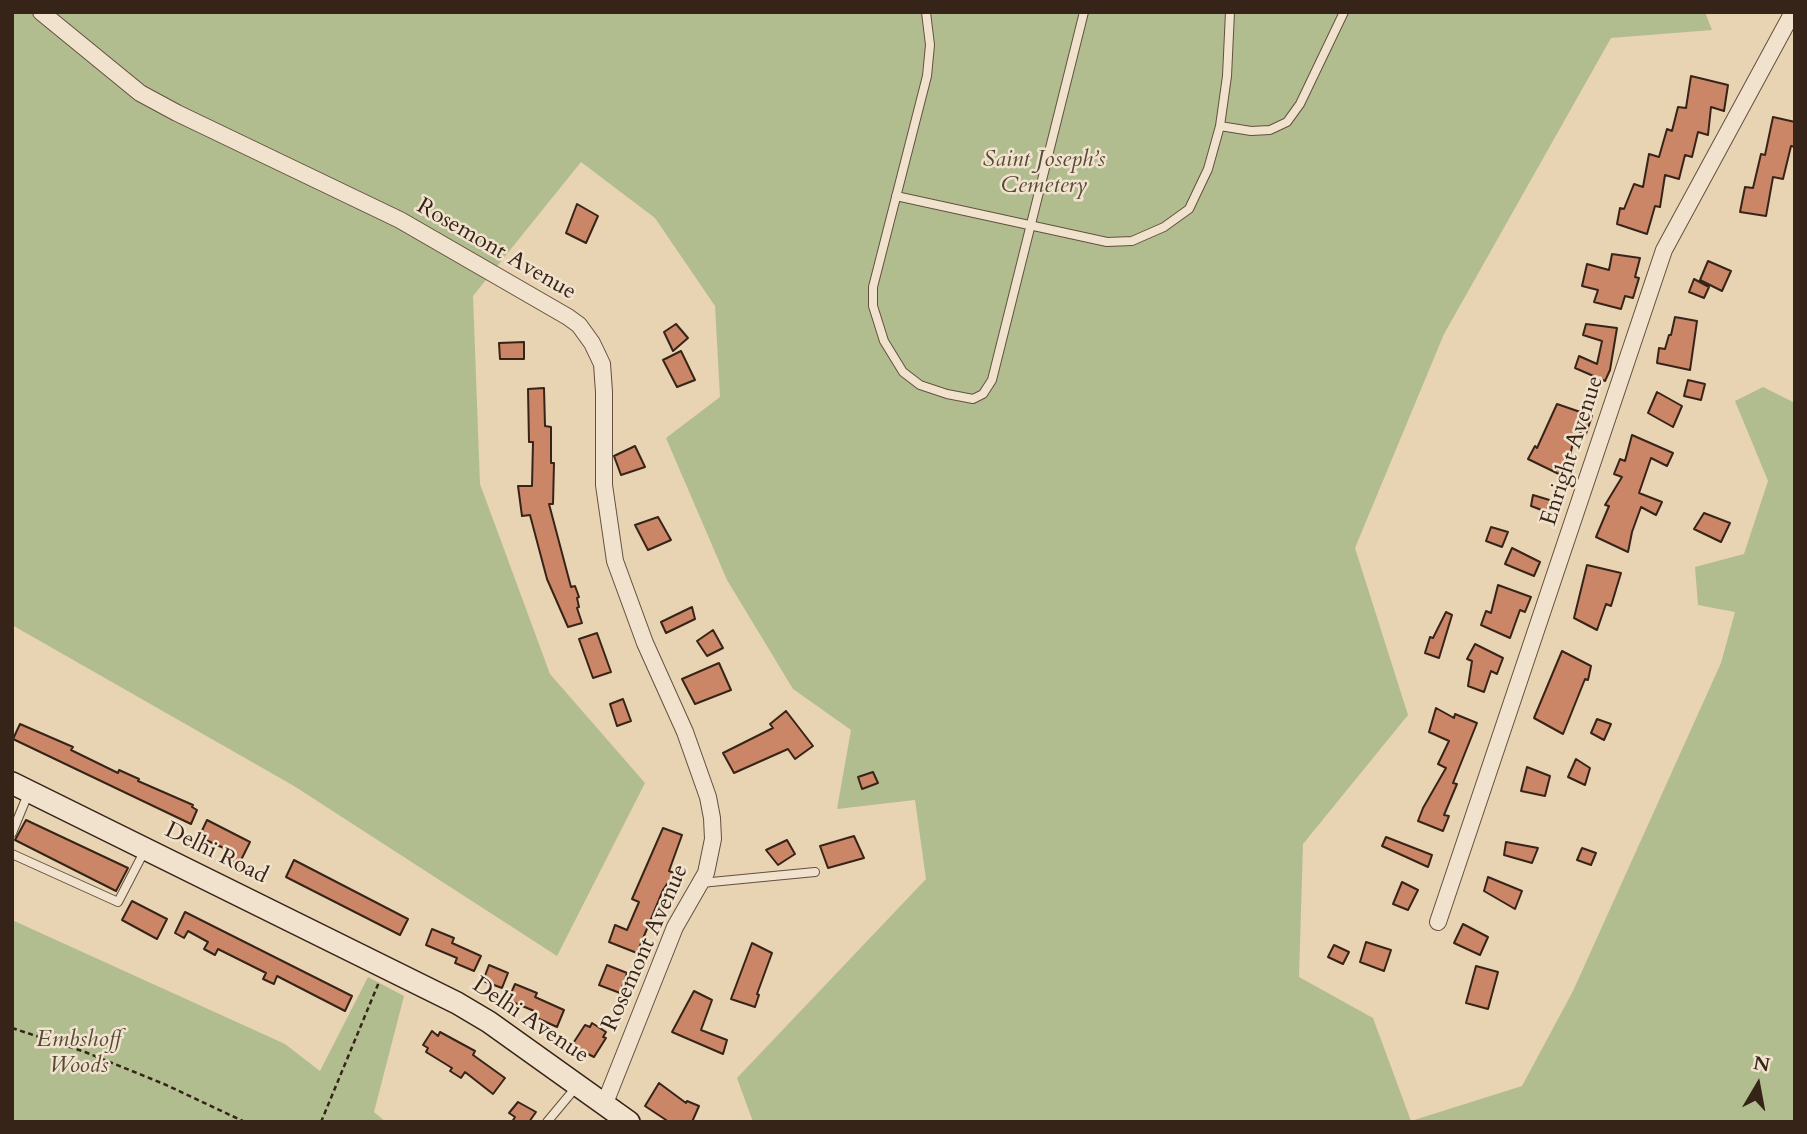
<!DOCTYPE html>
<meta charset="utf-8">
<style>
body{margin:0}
#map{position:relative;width:1807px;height:1134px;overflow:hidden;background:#e8d3b2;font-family:Cardo,serif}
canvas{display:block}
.frame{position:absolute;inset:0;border:14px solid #372419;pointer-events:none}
.north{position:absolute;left:1723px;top:1050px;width:70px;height:70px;-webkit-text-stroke:5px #f0e2cd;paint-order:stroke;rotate:10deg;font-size:19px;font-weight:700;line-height:28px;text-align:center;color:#372419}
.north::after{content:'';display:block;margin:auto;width:24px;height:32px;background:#372419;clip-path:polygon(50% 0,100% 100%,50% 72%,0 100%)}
</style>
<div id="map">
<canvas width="1807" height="1134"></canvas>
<div class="frame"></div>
<div class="north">N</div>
</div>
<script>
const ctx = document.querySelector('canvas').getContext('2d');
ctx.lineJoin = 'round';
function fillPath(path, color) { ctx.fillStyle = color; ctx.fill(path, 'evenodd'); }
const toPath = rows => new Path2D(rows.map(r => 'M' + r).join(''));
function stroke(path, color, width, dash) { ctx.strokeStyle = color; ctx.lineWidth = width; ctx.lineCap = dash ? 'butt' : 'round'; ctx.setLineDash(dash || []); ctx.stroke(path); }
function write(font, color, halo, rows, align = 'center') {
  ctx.font = font + ' Cardo,serif'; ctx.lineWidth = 5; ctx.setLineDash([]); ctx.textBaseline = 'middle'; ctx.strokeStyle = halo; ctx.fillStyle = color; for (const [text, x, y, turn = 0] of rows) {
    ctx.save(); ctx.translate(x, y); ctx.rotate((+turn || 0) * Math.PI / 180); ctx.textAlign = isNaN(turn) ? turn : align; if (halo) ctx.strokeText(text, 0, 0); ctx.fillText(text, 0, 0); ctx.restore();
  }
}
fillPath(toPath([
 [12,12,1705,12,1712,30,1611,38,1444,334,1355,548,1408,715,1303,844,1299,977,1373,1018,1411,1121,1522,1086,1573,991,1721,663,1735,612,1698,605,1695,567,1744,554,1768,481,1735,401,1763,387,1795,403,1795,1122,753,1122,737,1078,926,879,915,800,837,809,851,730,793,689,727,580,666,438,720,397,715,306,655,218,581,162,473,296,480,484,550,674,645,783,557,956,294,786,12,625],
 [12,920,285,1044,320,1071,368,977,404,996,374,1112,386,1122,12,1122]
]), '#b2bd8f');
const building = toPath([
 [1691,76,1728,85,1724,111,1711,107,1708,135,1698,132,1692,157,1685,155,1679,179,1665,175,1660,207,1655,206,1647,234,1617,224,1620,208,1624,209,1634,184,1643,187,1649,154,1659,157,1667,129,1672,131,1678,107,1686,108,1691,76],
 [1773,117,1795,122,1795,147,1791,146,1783,179,1773,177,1766,216,1740,212,1745,187,1753,188,1761,154,1765,155,1773,117],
 [577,204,598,216,586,243,566,233,577,204],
 [1612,254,1640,258,1635,277,1639,278,1633,298,1625,296,1621,309,1594,302,1598,290,1582,286,1587,264,1609,270,1612,254],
 [1708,261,1731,271,1722,291,1700,280,1708,261],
 [1694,279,1709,287,1704,298,1689,292,1694,279],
 [1675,317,1697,321,1690,370,1657,363,1659,348,1665,349,1669,335,1671,335,1675,317],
 [676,324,688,338,673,351,664,332,676,324],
 [1586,324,1617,328,1610,370,1605,381,1575,368,1579,356,1597,364,1602,341,1583,335,1586,324],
 [524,342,524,359,500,359,499,343,524,342],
 [681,351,695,380,677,387,663,360,681,351],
 [1688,380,1705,384,1701,400,1684,396,1688,380],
 [544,388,545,426,551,427,551,463,554,463,553,504,549,504,571,587,575,586,579,597,577,598,579,607,577,608,582,623,568,627,547,579,530,515,522,516,518,486,532,486,533,442,529,442,528,389,544,388],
 [1657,392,1682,406,1673,427,1648,413,1657,392],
 [1557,404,1592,416,1586,434,1576,430,1565,477,1528,459,1535,446,1537,448,1557,404],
 [1632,435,1673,453,1667,466,1651,458,1639,493,1662,502,1656,515,1641,507,1632,532,1628,552,1596,537,1609,506,1605,505,1622,477,1614,474,1620,459,1625,461,1632,435],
 [635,446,645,467,621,475,614,456,635,446],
 [1533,495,1556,502,1552,514,1531,506,1533,495],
 [1704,513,1730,523,1721,542,1694,529,1704,513],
 [658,517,671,540,648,550,635,525,658,517],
 [1491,527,1508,532,1502,547,1486,541,1491,527],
 [1512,548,1540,562,1534,576,1505,564,1512,548],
 [1587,565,1621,573,1611,606,1606,604,1597,630,1574,618,1587,565],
 [1498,585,1531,597,1525,612,1520,610,1510,638,1481,625,1486,611,1491,613,1498,585],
 [692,607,695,619,666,633,661,622,692,607],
 [1446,612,1452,615,1439,658,1425,653,1430,637,1433,638,1446,612],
 [713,630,723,648,707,656,697,641,713,630],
 [597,633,611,672,593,678,579,639,597,633],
 [1475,644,1503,658,1497,674,1491,671,1484,692,1468,686,1472,661,1467,659,1475,644],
 [1562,651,1591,666,1588,680,1585,679,1563,734,1534,718,1562,651],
 [719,663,731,690,695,704,682,679,719,663],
 [623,699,631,721,617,726,610,704,623,699],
 [1436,708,1454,718,1455,714,1477,723,1453,783,1457,784,1444,815,1449,816,1443,831,1418,821,1423,808,1446,768,1438,764,1449,741,1429,732,1436,708],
 [786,711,813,746,795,759,788,749,734,773,723,753,773,728,770,724,786,711],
 [1597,719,1611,724,1604,740,1591,733,1597,719],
 [20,724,73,747,71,750,118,773,119,770,139,779,138,781,193,805,192,807,197,810,191,824,13,739,20,724],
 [1576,759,1590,768,1585,785,1568,777,1576,759],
 [1527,767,1550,776,1545,796,1521,791,1527,767],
 [873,772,878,783,862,789,858,777,873,772],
 [26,820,128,868,116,891,15,840,26,820],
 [207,820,250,842,238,866,226,860,227,857,224,855,226,849,199,837,207,820],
 [663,828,682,835,669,871,677,874,672,886,667,884,663,890,637,953,609,942,615,925,627,930,639,902,632,899,663,828],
 [854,836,864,858,828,868,820,846,854,836],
 [1386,837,1432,855,1428,867,1382,846,1386,837],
 [787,840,795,854,778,865,766,850,787,840],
 [1506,842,1538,848,1532,863,1504,855,1506,842],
 [1582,848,1596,853,1591,865,1577,860,1582,848],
 [294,860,408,919,400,935,286,877,294,860],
 [1488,877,1522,891,1515,909,1484,891,1488,877],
 [1402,882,1418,890,1408,910,1393,904,1402,882],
 [132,901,167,919,157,939,122,920,132,901],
 [185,912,352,996,345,1011,277,976,274,984,263,979,266,973,218,949,215,955,204,949,208,942,188,931,184,938,175,933,185,912],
 [1463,924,1488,937,1480,955,1454,943,1463,924],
 [432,929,454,938,452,943,481,956,474,971,455,963,457,958,426,945,432,929],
 [1366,942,1391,950,1384,971,1360,962,1366,942],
 [752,943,772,953,757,994,759,995,755,1007,731,999,752,943],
 [1334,945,1349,952,1343,964,1328,957,1334,945],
 [489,965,508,973,502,988,483,981,489,965],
 [607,965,627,973,620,993,599,985,607,965],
 [1476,966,1498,972,1488,1009,1466,1003,1476,966],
 [515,984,537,993,535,997,564,1010,557,1027,537,1018,539,1013,508,1000,515,984],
 [694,991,712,1000,701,1030,727,1040,723,1054,672,1032,694,991],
 [592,1023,606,1032,603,1037,606,1038,594,1057,586,1053,583,1057,572,1050,572,1045,585,1025,590,1027,592,1023],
 [432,1031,438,1036,440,1032,475,1051,473,1055,505,1078,493,1094,465,1072,461,1078,450,1071,452,1068,426,1052,428,1048,423,1045,432,1031],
 [659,1083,686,1103,687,1101,699,1106,692,1122,669,1122,645,1106,659,1083],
 [518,1102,536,1112,529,1122,512,1122,515,1117,509,1113,518,1102]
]);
fillPath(building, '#cb8668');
stroke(building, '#372419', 2);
const lane = toPath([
 [926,12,930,45,927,76,873,287,873,306,884,341,903,372,920,385,947,394,973,399,983,394,992,380,1084,12],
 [1220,126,1251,131,1270,130,1287,122,1300,104,1344,12],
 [896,196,1107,242,1132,241,1164,227,1189,209,1208,169,1220,126,1227,76,1230,12],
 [12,833,28,794],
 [12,854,118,902,145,850],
 [701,883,815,872],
 [547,1122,577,1086]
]);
const street = toPath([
 [41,12,140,93,177,113,400,220,568,317,579,325,592,343,602,364,604,392,604,485,615,561,645,643,685,732,708,797,712,818,713,839,706,873,675,927,605,1103],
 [1438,922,1664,250,1793,12]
]);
const secondary = toPath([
 [12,783,457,1003,489,1022,629,1122]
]);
stroke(lane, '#63503f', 10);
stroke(street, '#63503f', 18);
stroke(secondary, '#372419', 24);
stroke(toPath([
 [12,1028,85,1052,164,1084,245,1122],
 [321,1122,379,982]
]), '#372419', 2.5, [5, 3.5]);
stroke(lane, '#f0e2cd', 8);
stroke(street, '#f0e2cd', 16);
stroke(secondary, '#f0e2cd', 21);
write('italic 23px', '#564a36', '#f0e2cd', [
 ["Saint Joseph’s",1044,161],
 ["Cemetery",1044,187],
 ["Embshoff",79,1041],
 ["Woods",79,1067]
]);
write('23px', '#372419', '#f0e2cd', [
 ["Rosemont Avenue",496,250,30],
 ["Enright Avenue",1573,451,-72],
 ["Delhi Road",216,854,26],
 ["Rosemont Avenue",646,948,-66],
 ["Delhi Avenue",530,1021,34]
]);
</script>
